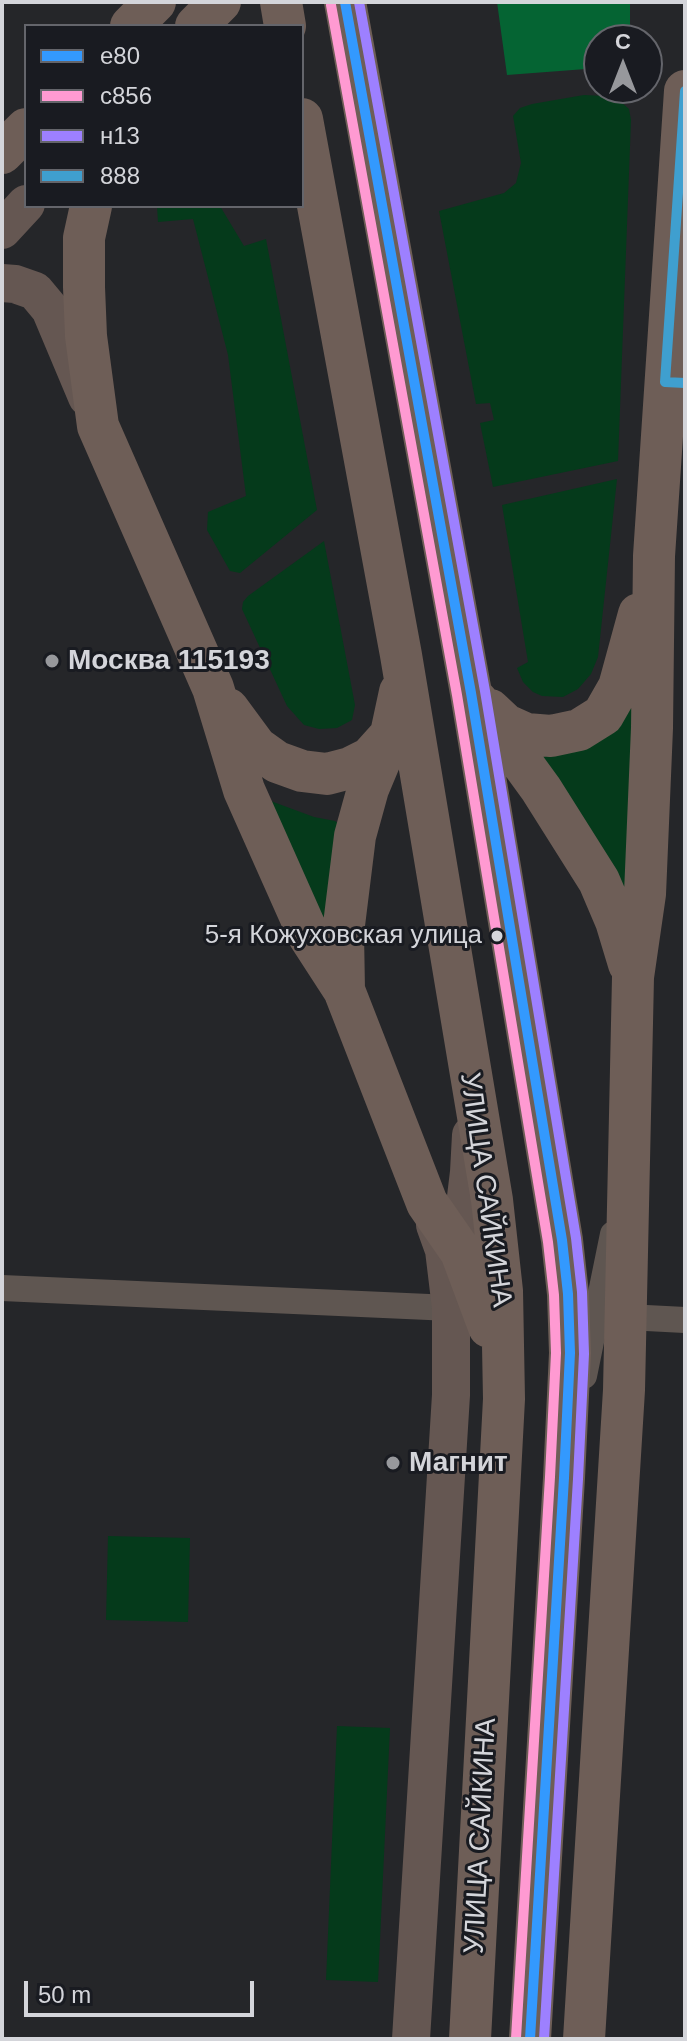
<!DOCTYPE html>
<meta charset="utf-8">
<style>
body{margin:0}
#map{position:relative;width:687px;height:2041px;overflow:hidden;background:#252629;font-family:Helvetica,sans-serif}
canvas{display:block}
.frame{position:absolute;inset:0;border:4px solid #d4d5da;pointer-events:none}
.legend{position:absolute;left:24px;top:24px;width:280px;height:184px;box-sizing:border-box;background:#191b21;border:2px solid #64656b;margin:0;padding:10px 14px;list-style:none;font-size:24px;color:#d4d5da}
.legend li{display:flex;align-items:center;gap:16px;height:40px}
.legend b{width:40px;border:2px solid #64656b}
.north{position:absolute;left:583px;top:24px;width:80px;height:80px;box-sizing:border-box;background:#191b21;border:2px solid #64656b;border-radius:50%;rotate:0deg;font-size:22px;font-weight:700;line-height:32px;text-align:center;color:#d4d5da}
.north::after{content:'';display:block;margin:auto;width:28px;height:36px;background:#97989c;clip-path:polygon(50% 0,100% 100%,50% 72%,0 100%)}
.scale{position:absolute;left:24px;top:1981px;width:230px;height:36px;box-sizing:border-box;border:4px solid #d4d5da;border-top:0;padding-left:10px;font-size:24px;line-height:28px;white-space:nowrap;color:#d4d5da;-webkit-text-stroke:6px #191b21;paint-order:stroke}
</style>
<div id="map">
<canvas width="687" height="2041"></canvas>
<div class="frame"></div>
<ul class="legend">
<li><b style="height:10px;background:#3399fe"></b>е80</li>
<li><b style="height:10px;background:#ff9ad2"></b>с856</li>
<li><b style="height:10px;background:#9d80ff"></b>н13</li>
<li><b style="height:10px;background:#3f9fcf"></b>888</li>
</ul>
<div class="north">С</div>
<div class="scale">50 m</div>
</div>
<script>
const ctx = document.querySelector('canvas').getContext('2d');
ctx.lineJoin = 'round';
function fillPath(path, color) { ctx.fillStyle = color; ctx.fill(path, 'evenodd'); }
const toPath = rows => new Path2D(rows.map(r => 'M' + r).join(''));
function stroke(path, color, width, dash) { ctx.strokeStyle = color; ctx.lineWidth = width; ctx.lineCap = dash ? 'butt' : 'round'; ctx.setLineDash(dash || []); ctx.stroke(path); }
function write(font, color, halo, rows, align = 'center') {
  ctx.font = font + ' Helvetica,sans-serif'; ctx.lineWidth = 6; ctx.setLineDash([]); ctx.textBaseline = 'middle'; ctx.strokeStyle = halo; ctx.fillStyle = color; for (const [text, x, y, turn = 0] of rows) {
    ctx.save(); ctx.translate(x, y); ctx.rotate((+turn || 0) * Math.PI / 180); ctx.textAlign = isNaN(turn) ? turn : align; if (halo) ctx.strokeText(text, 0, 0); ctx.fillText(text, 0, 0); ctx.restore();
  }
}
fillPath(toPath([
 [584,95,604,96,620,101,629,109,631,120,618,461,493,487,480,423,494,420,490,403,476,404,439,211,504,193,516,183,521,163,513,116,520,108,532,104],
 [157,206,220,206,244,246,266,239,317,510,240,573,230,571,207,530,208,512,246,496,228,355,193,219,158,222],
 [617,479,598,657,591,674,578,689,563,697,542,696,533,692,523,682,517,668,528,662,502,505],
 [324,541,355,705,352,720,337,728,319,729,304,725,287,706,242,609,243,602,248,596],
 [633,706,633,905,539,755],
 [268,800,314,817,335,821,340,825,331,934],
 [108,1536,190,1538,188,1622,106,1620],
 [337,1726,390,1728,378,1982,326,1980]
]), '#053a1b');
fillPath(toPath([
 [497,2,630,2,630,29,625,40,599,40,599,68,507,75]
]), '#056433');
stroke(toPath([
 [2,1288,451,1308],
 [627,1317,685,1320],
 [584,1376,613,1234]
]), '#5f5651', 26);
stroke(toPath([
 [2,230,26,204],
 [2,283,15,284,35,291,50,309,87,397],
 [457,1272,469,1172,471,1135],
 [411,2039,451,1395,451,1308,444,1250,435,1225]
]), '#655752', 38);
stroke(toPath([
 [281,2,285,26],
 [345,2,471,693,562,1240,568,1294,570,1353,564,1478,530,2039],
 [131,26,155,2],
 [196,26,220,2],
 [302,119,401,655,492,1200,502,1291,504,1399,470,2039],
 [2,153,26,129],
 [91,206,84,238,84,287,86,336,98,426,213,688,244,790,309,936,344,990,427,1203,461,1252,489,1327],
 [477,701,541,789,599,881,616,921,629,964],
 [228,709,256,747,277,762,302,771,327,774,350,768,370,758,388,738],
 [490,710,506,725,526,734,551,736,579,730,603,715,619,687,639,614],
 [344,990,343,933,355,836,368,789,391,734,400,692],
 [584,2039,624,1390,633,977,645,894,652,728,654,556,685,91]
]), '#6e5e57', 42);
stroke(toPath([
 [345,2,471,693,562,1240,568,1294,570,1353,564,1478,530,2039]
]), '#3399fe', 10);
stroke(toPath([
 [331,5,457,695,548,1242,554,1295,556,1353,550,1477,516,2038]
]), '#ff9ad2', 10);
stroke(toPath([
 [359,2,485,691,576,1238,582,1292,584,1354,578,1479,544,2039]
]), '#9d80ff', 10);
stroke(toPath([
 [685,91,665,382,685,383]
]), '#3f9fcf', 10);
for (const [x, y, r, color] of [
 [52,661,8,"#97989c"],
 [497,936,7,"#d4d5da"],
 [393,1463,8,"#97989c"]
]) { const dot = new Path2D(); dot.arc(x, y, r, 0, 2 * Math.PI); ctx.fillStyle = color; ctx.fill(dot); stroke(dot, '#191b21', 3); }
write('26px', '#d4d5da', '#191b21', [
 ["5-я Кожуховская улица",482,936]
], 'right');
write('bold 28px', '#d4d5da', '#191b21', [
 ["Москва 115193",68,661],
 ["Магнит",409,1463]
], 'left');
write('28px', '#d4d5da', '#191b21', [
 ["УЛИЦА САЙКИНА",485,1190,82],
 ["УЛИЦА САЙКИНА",481,1836,-87]
]);
</script>
